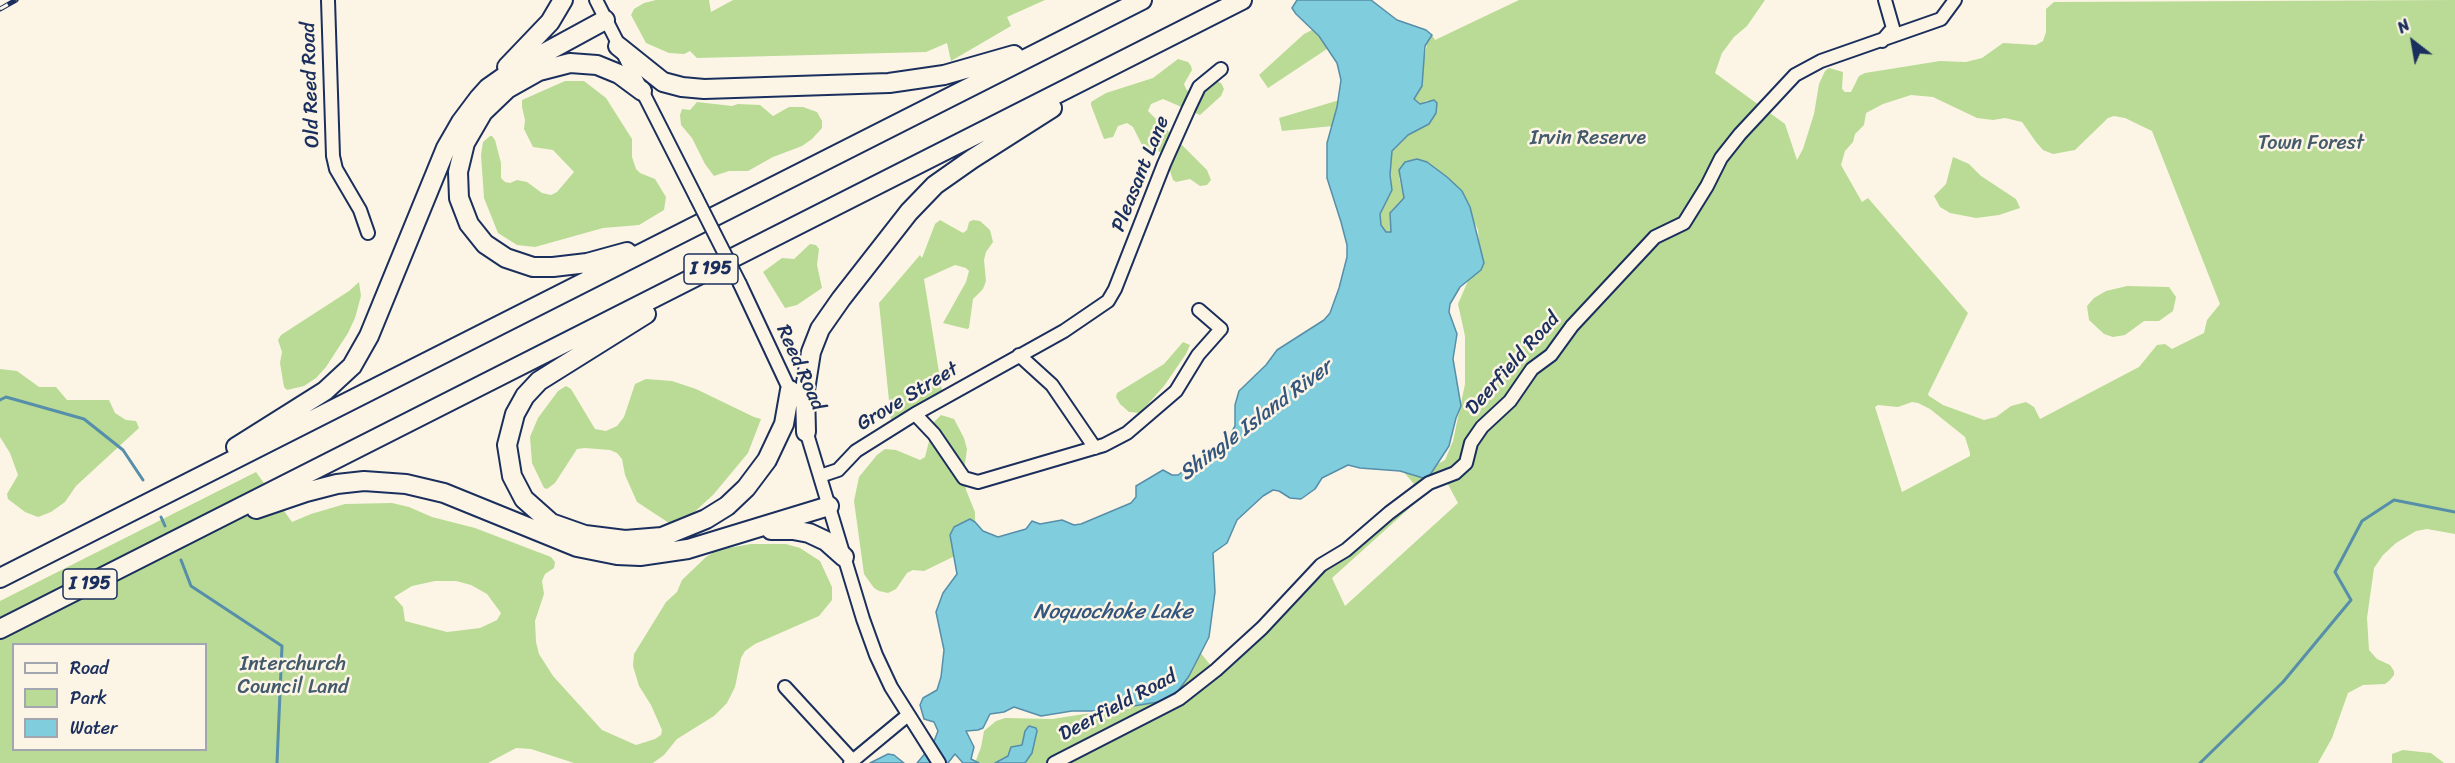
<!DOCTYPE html>
<style>
body{margin:0}
#map{position:relative;width:2455px;height:763px;overflow:hidden;background:#fcf5e5;font-family:Sriracha,sans-serif}
canvas{display:block}
.legend{position:absolute;left:12px;top:643px;width:195px;height:108px;box-sizing:border-box;background:#fcf5e5;border:2px solid #a2a6af;margin:0;padding:8px 10px;list-style:none;font-size:18px;color:#1b2f5e}
.legend li{display:flex;align-items:center;gap:12px;height:30px}
.legend b{width:30px;border:2px solid #a2a6af}
.north{position:absolute;left:2383px;top:12px;width:60px;height:60px;-webkit-text-stroke:4px #fcf5e5;paint-order:stroke;rotate:329deg;font-size:16px;font-weight:700;line-height:24px;text-align:center;color:#1b2f5e}
.north::after{content:'';display:block;margin:auto;width:21px;height:27px;background:#1b2f5e;clip-path:polygon(50% 0,100% 100%,50% 72%,0 100%)}
</style>
<div id="map">
<canvas width="2455" height="763"></canvas>
<ul class="legend">
<li><b style="height:8px;background:#fcf5e5"></b>Road</li>
<li><b style="height:16px;background:#b9db95"></b>Park</li>
<li><b style="height:16px;background:#7fcddd"></b>Water</li>
</ul>
<div class="north">N</div>
</div>
<script>
const ctx = document.querySelector('canvas').getContext('2d');
ctx.lineJoin = 'round';
function fillPath(path, color) { ctx.fillStyle = color; ctx.fill(path, 'evenodd'); }
const toPath = rows => new Path2D(rows.map(r => 'M' + r).join(''));
function stroke(path, color, width, dash) { ctx.strokeStyle = color; ctx.lineWidth = width; ctx.lineCap = dash ? 'butt' : 'round'; ctx.setLineDash(dash || []); ctx.stroke(path); }
function write(font, color, halo, rows, align = 'center') {
  ctx.font = font + ' Sriracha,sans-serif'; ctx.lineWidth = 5; ctx.setLineDash([]); ctx.textBaseline = 'middle'; ctx.strokeStyle = halo; ctx.fillStyle = color; for (const [text, x, y, turn = 0] of rows) {
    ctx.save(); ctx.translate(x, y); ctx.rotate((+turn || 0) * Math.PI / 180); ctx.textAlign = isNaN(turn) ? turn : align; if (halo) ctx.strokeText(text, 0, 0); ctx.fillText(text, 0, 0); ctx.restore();
  }
}
fillPath(toPath([
 [656,0,709,0,711,12,733,0,1045,0,1007,17,1011,26,951,61,947,43,926,52,697,58,690,51,684,54,669,53,646,43,631,15,634,9,644,3],
 [1519,0,1765,0,1747,26,1734,37,1722,53,1715,73,1785,124,1797,160,1803,149,1814,114,1819,84,1825,71,1829,68,1843,72,1842,89,1845,92,1851,92,1859,76,1865,73,1940,61,1966,62,1982,58,2003,43,2036,45,2043,41,2046,32,2046,9,2054,2,2455,0,2455,534,2427,529,2416,531,2396,543,2383,555,2374,568,2367,618,2369,650,2377,659,2390,665,2394,671,2394,675,2389,681,2385,684,2363,685,2348,693,2332,738,2318,763,975,763,981,747,984,731,996,721,1005,718,1052,719,1136,706,1195,646,1212,667,1414,484,1402,470,1434,466,1445,460,1453,441,1465,384,1465,336,1458,304,1471,274,1479,244,1478,230,1462,197,1399,177,1404,198,1402,202,1394,208,1390,218,1391,232,1386,232,1381,225,1380,214,1392,190,1390,175,1392,151,1408,135,1429,124,1428,100,1420,104,1414,99,1419,91,1428,38,1432,35,1435,40],
 [1911,95,1933,97,1977,118,1993,120,2005,118,2022,122,2036,142,2043,150,2053,154,2075,150,2108,118,2114,116,2125,118,2152,131,2220,304,2207,320,2204,333,2172,349,2165,344,2157,345,2139,367,2040,419,2034,407,2026,402,2011,406,1996,417,1984,420,1943,405,1929,396,1928,394,1968,313,1868,198,1862,202,1841,165,1845,151,1853,142,1855,134,1864,125,1866,113,1883,104],
 [1912,402,1918,403,1930,409,1965,437,1970,453,1970,456,1902,492,1875,407,1878,405,1898,407],
 [1444,477,1458,503,1345,606,1332,578],
 [1312,30,1339,41,1268,88,1259,75,1304,34],
 [1178,59,1188,62,1191,66,1192,70,1184,84,1186,89,1189,92,1197,92,1216,81,1221,83,1224,89,1221,96,1200,115,1163,99,1151,104,1148,111,1207,170,1211,180,1207,185,1200,186,1190,179,1176,182,1173,180,1166,158,1160,152,1142,145,1133,127,1127,123,1118,126,1113,137,1104,139,1091,105,1091,102,1106,93,1153,78],
 [565,81,584,81,606,98,632,139,632,157,636,169,640,173,655,179,666,197,664,210,639,225,603,228,535,247,517,245,498,233,484,198,481,155,483,142,490,136,492,136,495,140,501,163,501,178,505,182,510,183,517,180,527,182,542,193,551,195,557,192,574,172,553,150,533,147,524,129,525,120,522,107,522,100],
 [1343,99,1333,126,1282,131,1279,118],
 [697,102,732,106,738,104,760,105,773,116,789,107,803,107,817,112,822,121,822,128,812,139,802,146,773,157,748,171,729,171,714,176,705,164,692,138,681,125,680,115,682,109,690,110],
 [1953,157,1969,164,1981,176,2016,199,2020,208,1999,215,1976,218,1950,213,1940,207,1934,196,1946,184],
 [940,220,963,233,967,230,969,222,973,220,980,221,990,230,993,242,986,252,984,260,986,281,983,289,973,299,969,328,967,329,943,323,966,282,969,271,966,268,955,265,924,279,943,397,892,430,879,303,920,255,922,258,935,224],
 [810,244,816,245,819,249,817,265,822,288,797,305,785,308,763,272,782,258,794,259],
 [359,282,361,296,355,318,348,333,326,367,316,378,304,386,287,390,284,387,280,363,282,352,278,340,281,335,349,291],
 [2127,286,2169,287,2176,297,2173,311,2159,321,2144,321,2125,335,2113,337,2104,334,2089,320,2087,306,2094,298,2106,291],
 [1183,342,1190,345,1186,354,1164,386,1140,413,1129,412,1120,404,1116,397,1117,393,1164,364],
 [0,369,17,371,39,387,56,387,67,400,109,400,115,413,126,420,136,421,139,428,76,486,65,502,51,512,38,517,25,512,8,499,7,494,18,475,10,453,0,437],
 [646,379,672,381,696,389,754,417,761,419,748,453,713,495,691,515,672,525,637,502,625,475,622,459,617,453,610,450,585,448,577,449,555,483,547,489,544,488,532,463,530,437,538,418,558,391,566,386,571,389,595,429,606,431,617,426,624,417,635,384],
 [941,415,954,419,964,438,967,449,964,471,966,490,975,512,975,522,970,519,950,535,955,556,924,571,913,570,907,573,896,589,888,593,879,591,874,588,864,574,854,501,859,477,877,455,885,449,896,450,920,460,925,457,934,422],
 [256,472,292,522,311,514,345,504,392,503,409,507,432,517,475,528,551,557,555,562,554,568,545,574,542,581,544,594,535,621,536,642,539,654,553,676,602,730,636,745,655,739,661,735,662,730,651,705,639,686,633,666,634,654,666,602,677,592,682,580,706,557,717,550,751,544,786,544,800,548,820,561,832,587,832,600,819,616,755,644,745,651,741,658,735,687,727,703,714,716,677,739,664,755,653,763,574,763,531,749,516,748,488,763,0,763,0,601],
 [435,581,456,581,471,585,487,594,501,613,497,620,480,628,447,632,405,621,403,607,394,597,412,586],
 [14,644,206,644,206,750,14,750],
 [2403,750,2431,753,2444,763,2392,763,2392,754]
]), '#b9db95');
const water = toPath([
 [1297,0,1371,0,1397,20,1426,30,1432,35,1425,46,1422,86,1414,99,1420,104,1434,100,1437,103,1436,113,1429,124,1408,135,1392,151,1390,175,1392,190,1380,214,1381,225,1386,232,1391,232,1390,213,1404,198,1399,170,1405,162,1417,159,1427,162,1447,177,1462,191,1470,207,1484,263,1481,270,1460,287,1450,304,1449,312,1457,334,1453,359,1461,406,1456,418,1449,446,1430,475,1423,478,1400,471,1360,468,1348,465,1322,478,1315,489,1301,499,1290,498,1279,491,1273,490,1263,496,1237,520,1227,543,1213,553,1215,592,1209,637,1189,676,1178,691,1158,702,1103,711,1072,711,1041,716,1014,707,1004,712,990,714,983,728,978,730,966,731,974,747,971,759,979,763,963,763,955,754,948,763,917,763,933,744,938,731,934,722,924,719,920,705,923,698,937,690,941,677,944,650,936,612,943,593,957,574,950,535,954,527,970,519,975,522,983,531,998,537,1026,529,1032,521,1040,524,1062,520,1074,525,1081,524,1131,503,1136,497,1136,486,1163,470,1172,475,1178,475,1228,438,1235,426,1235,405,1239,391,1266,365,1277,350,1324,320,1330,313,1339,288,1347,257,1347,245,1341,222,1327,178,1327,143,1337,107,1341,80,1337,63,1319,36,1296,14,1292,8,1297,0],
 [1029,726,1036,728,1037,731,1032,753,1025,763,995,763,1008,756,1011,747,1022,745,1025,731,1029,726],
 [888,754,894,755,904,763,870,763,888,754]
]);
fillPath(water, '#7fcddd');
stroke(water, '#578eaa', 1.5);
stroke(toPath([
 [0,400,6,397,84,419,123,450,143,480],
 [161,517,165,526],
 [181,560,191,586,282,646,277,763],
 [2200,763,2283,682,2351,600,2335,572,2362,521,2394,500,2455,512]
]), '#578eaa', 3);
const minor = toPath([
 [328,0,333,156,336,169,360,210,368,233],
 [596,0,696,197],
 [1882,41,1893,28,1885,0],
 [740,284,793,397],
 [1019,355,1052,385,1095,448],
 [915,414,934,434,964,478,978,482,1104,445,1127,433,1176,391,1198,355,1221,329,1199,310],
 [804,424,863,619,876,655,891,687,939,763],
 [820,476,838,470,856,451,915,414,1064,331,1108,301,1115,289,1164,164,1189,108,1199,87,1221,69],
 [785,687,853,761],
 [850,763,908,715],
 [1054,763,1179,699,1216,670,1262,628,1321,565,1346,550,1389,513,1429,483,1455,473,1466,463,1471,443,1482,427,1510,401,1532,369,1551,355,1572,326,1655,237,1684,223,1707,186,1721,158,1740,134,1795,75,1821,61,1941,19,1955,0]
]);
const highway = toPath([
 [618,46,663,82,682,87,704,89,889,83,944,75,1014,55],
 [507,67,550,22,563,0],
 [627,252,587,263,553,267,533,267,506,258,485,244,469,224,459,198,458,172,465,143,483,112,507,89,539,71,570,63,597,65,619,74,642,91],
 [646,314,539,381,525,396,515,414,507,445,512,476,524,499,551,523,585,535,625,540,662,537,706,519,727,506,746,488,767,460,784,424,790,390],
 [806,432,805,390,811,352,820,329,841,299,909,212,935,185,972,159,1052,108],
 [236,447,325,391,352,366,369,336,446,148,461,122,479,98,488,88,515,69,605,20],
 [256,509,306,492,337,484,364,481,406,484,444,493,577,547,617,555,640,556,688,549,829,506],
 [771,530,793,530,809,533,826,541,844,557],
 [0,578,1142,0],
 [0,629,1242,0]
]);
stroke(minor, '#1b2f5e', 16);
stroke(highway, '#1b2f5e', 22);
stroke(minor, '#fcf5e5', 12);
stroke(highway, '#fcf5e5', 18);
const rail = toPath([
 [0,9,16,0]
]);
stroke(rail, '#1b2f5e', 5);
stroke(rail, '#fcf5e5', 3, [9]);
const minorBridge = toPath([
 [696,197,740,284]
]);
stroke(minorBridge, '#1b2f5e', 16, []);
stroke(minorBridge, '#fcf5e5', 12);
for (const [x, y, w] of [
 [711,269,54],
 [90,584,54]
]) { const box = new Path2D(); box.roundRect(x - w / 2, y - 15, w, 30, 4.5); ctx.fillStyle = '#fcf5e5'; ctx.fill(box); stroke(box, '#1b2f5e', 1.5); }
write('bold 18px', '#1b2f5e', null, [
 ["I 195",711,269],
 ["I 195",90,584]
]);
write('20px', '#1b2f5e', '#fcf5e5', [
 ["Old Reed Road",311,85,-92],
 ["Pleasant Lane",1141,174,-68],
 ["Deerfield Road",1513,364,-48],
 ["Reed Road",800,368,66],
 ["Grove Street",908,397,-31],
 ["Deerfield Road",1118,706,-28]
]);
write('20px', '#425a6c', '#fcf5e5', [
 ["Irvin Reserve",1588,139],
 ["Town Forest",2311,144],
 ["Interchurch",293,665],
 ["Council Land",293,688]
]);
write('italic 21px', '#34567e', '#fcf5e5', [
 ["Shingle Island River",1256,421,-37],
 ["Noquochoke Lake",1113,613]
]);
</script>
